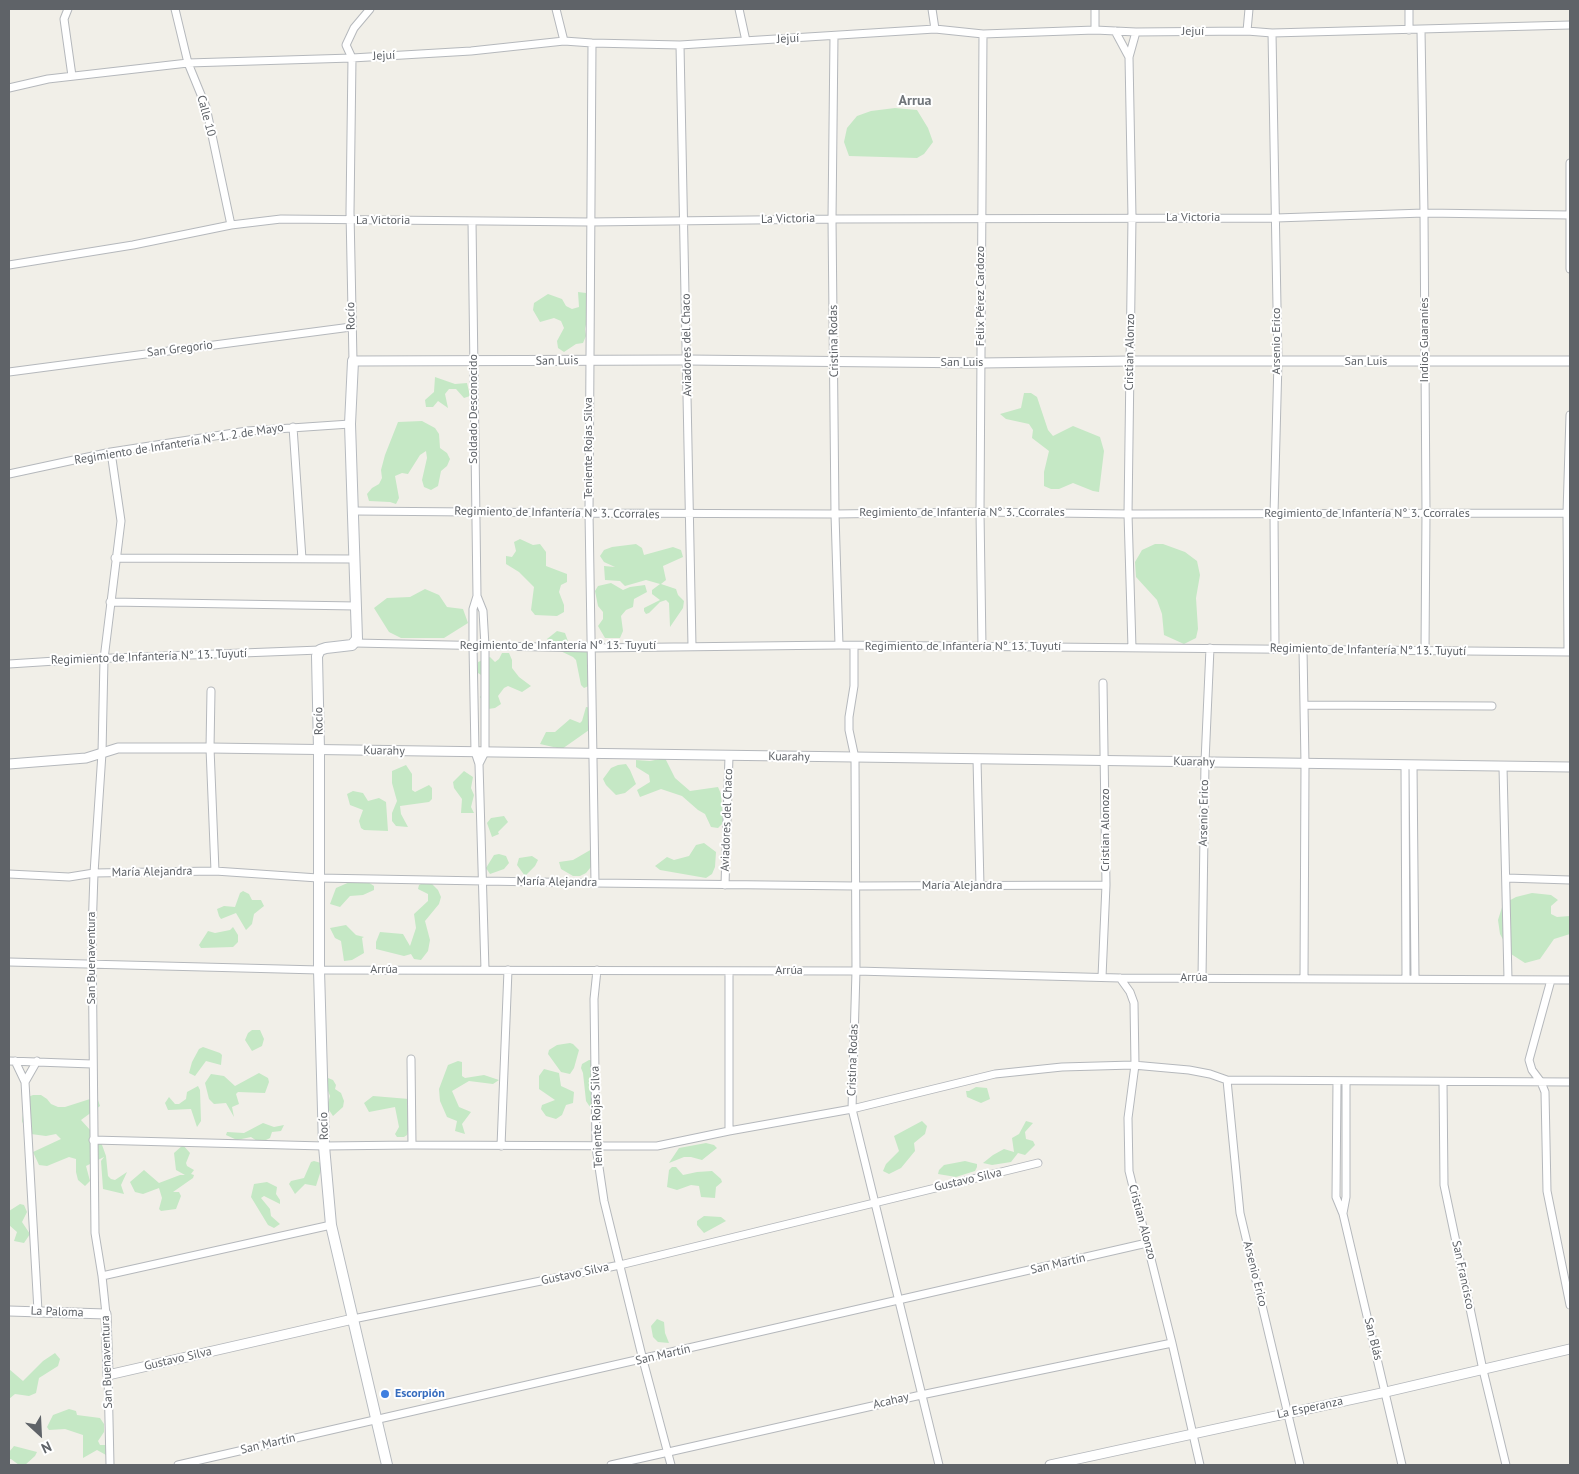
<!DOCTYPE html>
<meta charset="utf-8">
<style>
body{margin:0}
#map{position:relative;width:1579px;height:1474px;overflow:hidden;background:#f1efe8;font-family:"PT Sans",sans-serif}
canvas{display:block}
.frame{position:absolute;inset:0;border:10px solid #5f6368;pointer-events:none}
.north{position:absolute;left:15px;top:1409px;width:50px;height:50px;-webkit-text-stroke:4px #fff;paint-order:stroke;rotate:155deg;font-size:14px;font-weight:700;line-height:20px;text-align:center;color:#5f6368}
.north::after{content:'';display:block;margin:auto;width:18px;height:22px;background:#5f6368;clip-path:polygon(50% 0,100% 100%,50% 72%,0 100%)}
</style>
<div id="map">
<canvas width="1579" height="1474"></canvas>
<div class="frame"></div>
<div class="north">N</div>
</div>
<script>
const ctx = document.querySelector('canvas').getContext('2d');
ctx.lineJoin = 'round';
function fillPath(path, color) { ctx.fillStyle = color; ctx.fill(path, 'evenodd'); }
const toPath = rows => new Path2D(rows.map(r => 'M' + r).join(''));
function stroke(path, color, width, dash) { ctx.strokeStyle = color; ctx.lineWidth = width; ctx.lineCap = dash ? 'butt' : 'round'; ctx.setLineDash(dash || []); ctx.stroke(path); }
function write(font, color, halo, rows, align = 'center') {
  ctx.font = font + ' "PT Sans",sans-serif'; ctx.lineWidth = 4; ctx.setLineDash([]); ctx.textBaseline = 'middle'; ctx.strokeStyle = halo; ctx.fillStyle = color; for (const [text, x, y, turn = 0] of rows) {
    ctx.save(); ctx.translate(x, y); ctx.rotate((+turn || 0) * Math.PI / 180); ctx.textAlign = isNaN(turn) ? turn : align; if (halo) ctx.strokeText(text, 0, 0); ctx.fillText(text, 0, 0); ctx.restore();
  }
}
fillPath(toPath([
 [895,108,917,110,928,128,933,142,924,154,917,158,849,156,844,142,847,128,857,116,871,111],
 [578,292,586,293,588,300,590,308,585,329,586,336,583,343,576,344,564,352,558,348,557,341,564,328,561,321,554,318,540,322,533,310,534,303,548,294,562,299,566,306,572,309,579,307],
 [435,377,455,384,467,383,470,396,464,398,456,389,449,389,445,394,448,408,438,401,433,407,426,407,425,400,434,392],
 [1024,393,1031,393,1037,397,1048,430,1053,436,1073,426,1100,437,1104,451,1099,492,1093,491,1073,483,1059,489,1051,489,1044,486,1044,472,1049,451,1032,438,1033,430,1029,424,1006,419,1000,414,1021,408],
 [422,421,435,428,439,434,440,448,447,453,450,459,447,466,441,471,438,486,431,490,424,487,422,480,427,458,426,451,420,455,408,474,402,473,395,476,399,498,396,504,390,502,369,501,367,494,372,488,379,484,382,478,381,470,385,455,398,422],
 [520,539,533,545,540,544,546,552,546,566,567,574,567,582,561,585,559,592,564,605,564,612,557,616,535,615,531,610,534,587,519,572,506,564,506,556,512,557,516,551,514,542],
 [636,544,642,548,644,555,673,547,681,550,683,557,663,566,666,580,661,584,676,589,678,595,684,601,683,608,670,627,669,603,666,600,660,602,649,613,646,614,644,611,644,608,660,600,652,594,652,590,660,584,646,580,625,586,620,581,605,580,604,566,615,567,604,562,600,556,604,550,612,547],
 [1155,544,1163,544,1185,552,1197,561,1200,575,1196,598,1198,629,1196,638,1184,644,1164,635,1162,614,1157,600,1136,577,1135,562,1142,550],
 [611,583,623,590,630,587,645,585,647,592,634,599,633,607,626,610,621,616,623,631,620,638,605,638,598,626,603,619,603,612,598,606,595,591,598,586],
 [425,589,439,595,447,607,463,609,468,623,444,638,401,638,389,632,374,608,387,598,410,597],
 [557,631,565,633,569,644,587,649,590,652,591,685,584,688,581,685,576,660,573,657,550,646,547,639],
 [502,653,509,653,512,660,512,668,519,677,531,686,522,692,508,686,504,688,498,696,501,704,495,708,488,709,480,697,489,685,486,678,478,673,478,662,490,657,495,662,499,659],
 [586,707,592,708,589,730,562,749,540,744,546,732,555,732,570,719,580,723,582,721],
 [665,758,675,778,690,791,718,787,721,794,723,823,718,828,711,827,705,814,698,810,682,796,661,789,640,797,637,790,650,782,649,775,636,767,636,760,650,761],
 [626,764,630,770,636,784,625,793,616,795,606,785,603,779,611,768,618,765],
 [406,765,412,774,412,790,415,792,429,785,432,788,432,799,429,802,400,806,401,814,408,827,396,826,392,821,392,813,397,801,392,783,392,771],
 [464,771,473,777,471,788,474,795,471,807,474,813,461,813,462,799,454,788,453,782],
 [353,791,363,793,368,801,379,798,386,802,388,831,364,830,361,828,359,821,363,810,350,805,347,794],
 [504,816,508,822,498,832,499,834,492,837,487,823,491,818],
 [704,843,716,852,715,867,712,874,706,878,660,870,655,866,667,857,674,860,689,856,696,845],
 [592,849,599,853,596,861,586,873,580,876,573,876,561,869,559,862,573,860],
 [499,854,506,856,509,863,504,869,490,874,486,868,494,855],
 [532,856,538,860,535,866,525,876,517,865,519,858],
 [352,881,368,882,374,886,374,890,363,895,350,896,340,907,330,904,336,888],
 [426,881,430,882,438,890,441,897,439,904,425,921,430,940,428,951,421,960,414,959,411,954,404,956,376,949,376,942,380,932,403,934,410,946,416,928,414,914,428,901,428,894,418,889,419,885],
 [243,891,249,894,252,900,261,900,264,906,254,914,252,924,246,930,236,913,221,919,219,916,217,909,224,906,235,907,240,893],
 [1532,893,1551,895,1558,900,1551,906,1551,914,1557,917,1570,916,1570,934,1554,939,1540,959,1525,963,1511,954,1500,934,1498,920,1503,904,1516,897],
 [346,925,356,935,364,937,362,938,364,953,352,960,344,961,341,941,335,938,330,928],
 [233,927,238,935,238,942,233,947,201,948,199,945,208,931,215,933,230,930],
 [252,1030,260,1030,264,1039,262,1046,252,1051,245,1040,248,1033],
 [570,1043,573,1044,579,1050,574,1068,570,1074,561,1072,548,1054,549,1050,557,1045],
 [203,1047,220,1053,222,1055,221,1065,206,1061,195,1076,189,1073,192,1062,199,1049],
 [589,1060,597,1061,599,1064,590,1080,600,1096,597,1103,590,1107,586,1101,583,1073,581,1068,582,1064],
 [458,1061,462,1062,462,1076,465,1078,484,1075,499,1080,493,1084,469,1081,452,1091,459,1107,471,1112,462,1124,465,1134,455,1131,457,1121,447,1117,440,1101,439,1089,448,1065],
 [544,1069,559,1073,561,1086,574,1092,573,1103,566,1105,562,1115,556,1119,546,1116,541,1109,542,1105,555,1100,539,1089,539,1076],
 [259,1073,268,1078,269,1082,265,1093,238,1092,236,1094,239,1104,232,1107,234,1117,226,1103,214,1104,209,1099,205,1083,211,1074,224,1076,235,1086],
 [328,1078,333,1080,336,1085,335,1089,341,1093,344,1101,343,1107,333,1116,327,1107,330,1096,324,1080],
 [198,1086,200,1090,201,1121,197,1127,191,1109,168,1110,165,1103,169,1097,175,1104,179,1104,186,1099,187,1092],
 [976,1087,987,1088,990,1099,981,1103,967,1097,966,1091,969,1091],
 [33,1095,41,1095,47,1099,51,1104,58,1107,65,1107,90,1099,98,1100,100,1106,81,1120,101,1142,106,1156,108,1176,111,1179,115,1180,127,1172,121,1185,124,1194,103,1189,101,1161,104,1157,86,1166,90,1181,85,1186,78,1180,76,1172,76,1159,69,1157,47,1166,39,1165,33,1152,61,1139,56,1134,46,1136,31,1134,25,1129,22,1121,25,1098],
 [373,1096,409,1099,410,1120,407,1135,404,1137,397,1137,395,1134,399,1127,395,1107,369,1112,364,1103],
 [922,1121,927,1126,925,1134,914,1143,915,1151,901,1168,889,1174,883,1171,886,1164,899,1151,894,1136],
 [1026,1121,1033,1123,1025,1132,1026,1139,1033,1141,1035,1145,1025,1155,1018,1153,1011,1162,992,1165,983,1163,993,1155,1004,1149,1014,1152,1012,1138,1019,1134],
 [263,1123,274,1127,284,1125,281,1131,272,1132,270,1138,260,1143,251,1137,237,1140,226,1135,227,1132,244,1133],
 [706,1143,714,1145,717,1148,702,1160,691,1157,684,1157,669,1163,679,1148],
 [183,1145,190,1153,186,1163,187,1166,194,1170,191,1174,194,1175,193,1178,173,1192,179,1192,181,1196,176,1209,161,1211,159,1209,162,1198,159,1188,143,1194,135,1192,130,1182,144,1170,159,1183,180,1175,185,1175,176,1170,174,1153],
 [314,1161,321,1163,322,1167,316,1186,305,1184,295,1194,289,1184,291,1181,304,1178,311,1162],
 [965,1161,977,1164,977,1167,975,1171,956,1177,938,1174,939,1170,944,1165],
 [672,1167,676,1167,683,1175,697,1172,712,1171,721,1179,722,1182,716,1187,715,1198,701,1197,699,1186,691,1185,677,1190,667,1187,669,1170],
 [267,1182,277,1187,276,1194,280,1200,280,1204,264,1196,261,1198,270,1209,271,1216,280,1224,274,1228,268,1225,251,1197,254,1184],
 [20,1204,24,1205,27,1212,22,1222,30,1234,24,1243,14,1241,17,1232,9,1225,9,1211],
 [704,1216,721,1217,726,1221,704,1233,697,1225,697,1221],
 [657,1319,664,1322,665,1333,669,1343,658,1342,653,1337,651,1326],
 [55,1353,60,1359,58,1366,39,1378,36,1393,29,1396,15,1394,9,1399,9,1369,23,1381,43,1361],
 [69,1409,76,1411,77,1415,100,1418,104,1424,104,1432,98,1441,100,1445,107,1445,106,1455,97,1450,83,1458,83,1435,65,1429,49,1430,47,1427,53,1415],
 [14,1446,37,1452,35,1456,25,1465,19,1465,11,1459,9,1459,9,1452]
]), '#c5e8c5');
const minor = toPath([
 [68,9,64,19,72,76],
 [175,9,188,63,206,107,231,225],
 [556,9,564,41],
 [739,9,746,41],
 [932,9,935,29],
 [1095,9,1095,30],
 [1409,9,1409,30],
 [1421,30,1424,213,1426,513,1425,651],
 [1115,31,1129,57],
 [1247,31,1249,9],
 [1272,33,1278,361,1274,514,1275,649],
 [834,36,832,219,835,514,839,645],
 [592,43,589,513,595,883],
 [680,45,692,646],
 [9,88,48,79,188,63,352,58,471,51,564,41,592,43,680,45,935,29,983,34,1095,30,1136,32,1247,31,1272,33,1570,25],
 [1570,163,1570,269],
 [472,221,477,596,483,611,485,646,485,752,479,764],
 [9,265,133,245,231,225,281,219,590,222,832,219,1276,218,1424,213,1570,215],
 [353,361,350,212,352,58,346,45,354,28,370,9],
 [9,372,351,327],
 [293,427,302,559],
 [9,474,111,452,247,431,350,424],
 [354,511,589,513,835,514,980,512,1128,514,1570,513],
 [115,558,355,559],
 [477,596,473,609,473,646,475,752,479,764,485,970],
 [110,602,356,606],
 [355,643,591,648,839,645,1570,652],
 [854,646,854,686,849,717,849,730,855,758,856,971,852,1109,939,1465],
 [982,647,980,512,983,34],
 [1132,648,1128,514,1132,217,1129,57,1136,32],
 [1303,649,1305,764,1304,979],
 [1568,652,1567,513,1570,415],
 [9,664,87,659,320,650],
 [211,691,210,748,215,871],
 [1304,705,1492,706],
 [977,759,980,886],
 [1405,765,1406,979],
 [1413,765,1415,979],
 [1503,767,1508,979],
 [9,874,69,877,94,873,215,871,318,878,595,883,855,886,1106,885],
 [1506,878,1570,880],
 [725,885,729,756],
 [9,962,319,970,856,971,1120,978,1570,980],
 [597,970,594,999,596,1147,604,1201,643,1360,671,1465],
 [1102,977,1106,885,1103,683],
 [1120,978,1130,992,1134,1003,1135,1065,1128,1118,1129,1171,1172,1343,1200,1465],
 [1202,978,1205,762,1210,648],
 [1551,980,1529,1060,1532,1070,1541,1082,1545,1092,1547,1191,1570,1305],
 [411,1059,412,1145],
 [9,1061,92,1064],
 [15,1061,25,1082],
 [37,1061,25,1082,38,1311],
 [1227,1080,1240,1213,1300,1465],
 [1337,1081,1336,1197,1343,1214,1402,1465],
 [1443,1082,1444,1185,1483,1370,1506,1465],
 [729,1131,729,971],
 [93,1140,324,1146,412,1145,657,1146,729,1131,852,1109,995,1074,1062,1067,1133,1065,1189,1070,1210,1074,1227,1080,1570,1082],
 [501,1146,508,970],
 [1343,1213,1346,1197,1346,1081],
 [102,1276,331,1225],
 [106,1314,102,1276,95,1233,92,933,94,873,102,753,104,659,121,521,111,452],
 [353,1319,620,1265,1038,1163],
 [108,1375,110,1465],
 [178,1465,1147,1243],
 [611,1465,921,1395,1172,1343]
]);
const tertiary = toPath([
 [353,361,687,360,981,363,1130,361,1570,361],
 [9,764,86,758,118,748,210,748,1570,767],
 [9,1311,106,1314,108,1375,353,1319],
 [1050,1465,1386,1392,1570,1349]
]);
const secondary = toPath([
 [353,361,350,424,357,639,352,645,326,648,320,650,317,656,319,750,319,970,324,1146,331,1225,387,1465]
]);
stroke(minor, '#b5b8bc', 9);
stroke(tertiary, '#b5b8bc', 11);
stroke(secondary, '#b6babf', 12);
stroke(minor, '#fff', 7);
stroke(tertiary, '#fff', 9);
stroke(secondary, '#fff', 10);
for (const [x, y, r, color] of [
 [385,1394,5,"#3f7fe0"]
]) { const dot = new Path2D(); dot.arc(x, y, r, 0, 2 * Math.PI); ctx.fillStyle = color; ctx.fill(dot); stroke(dot, '#fff', 2); }
write('12px', '#5f6368', '#fff', [
 ["Jejuí",1193,32],
 ["Jejuí",788,39,-3],
 ["Jejuí",384,56,-3],
 ["Calle 10",206,116,75],
 ["La Victoria",1193,218],
 ["La Victoria",788,219,-1],
 ["La Victoria",383,221],
 ["Felix Pérez Cardozo",981,296,-90],
 ["Rocío",351,316,-91],
 ["Indios Guaraníes",1425,340,-90],
 ["Cristina Rodas",834,341,-91],
 ["Arsenio Erico",1277,341,-90],
 ["Aviadores del Chaco",687,345,-91],
 ["San Gregorio",180,349,-7],
 ["Cristian Alonzo",1130,352,-89],
 ["San Luis",557,361,-1],
 ["San Luis",1366,362],
 ["San Luis",962,363],
 ["Soldado Desconocido",474,409,-90],
 ["Regimiento de Infantería N° 1. 2 de Mayo",179,444,-9],
 ["Teniente Rojas Silva",589,448,-90],
 ["Regimiento de Infantería N° 3. Ccorrales",557,513,1],
 ["Regimiento de Infantería N° 3. Ccorrales",962,513],
 ["Regimiento de Infantería N° 3. Ccorrales",1367,514],
 ["Regimiento de Infantería N° 13. Tuyutí",558,646],
 ["Regimiento de Infantería N° 13. Tuyutí",963,647],
 ["Regimiento de Infantería N° 13. Tuyutí",1368,650,1],
 ["Regimiento de Infantería N° 13. Tuyutí",149,657,-2],
 ["Rocío",319,721,-91],
 ["Kuarahy",384,751,1],
 ["Kuarahy",789,757,1],
 ["Kuarahy",1194,762,1],
 ["Arsenio Erico",1204,813,-89],
 ["Aviadores del Chaco",727,820,-88],
 ["Cristian Alonozo",1106,830,-90],
 ["María Alejandra",152,872,-1],
 ["María Alejandra",557,882,1],
 ["María Alejandra",962,886],
 ["San Buenaventura",92,958,-90],
 ["Arrúa",384,970],
 ["Arrúa",789,971],
 ["Arrúa",1194,978],
 ["Cristina Rodas",853,1060,-88],
 ["Teniente Rojas Silva",597,1117,-92],
 ["Rocío",324,1126,-92],
 ["Gustavo Silva",968,1180,-13],
 ["Cristian Alonzo",1142,1222,75],
 ["San Martín",1058,1264,-13],
 ["Gustavo Silva",575,1274,-12],
 ["Arsenio Erico",1255,1274,76],
 ["San Francisco",1463,1275,78],
 ["La Paloma",57,1312,2],
 ["San Blás",1373,1339,76],
 ["San Martín",663,1355,-13],
 ["Gustavo Silva",178,1359,-13],
 ["San Buenaventura",107,1362,-92],
 ["Acahay",891,1401,-13],
 ["La Esperanza",1310,1408,-12],
 ["San Martín",268,1444,-13]
]);
write('bold 12px', '#366cbe', '#fff', [
 ["Escorpión",395,1394]
], 'left');
write('bold 14px', '#70757a', '#fff', [
 ["Arrua",915,101]
]);
</script>
